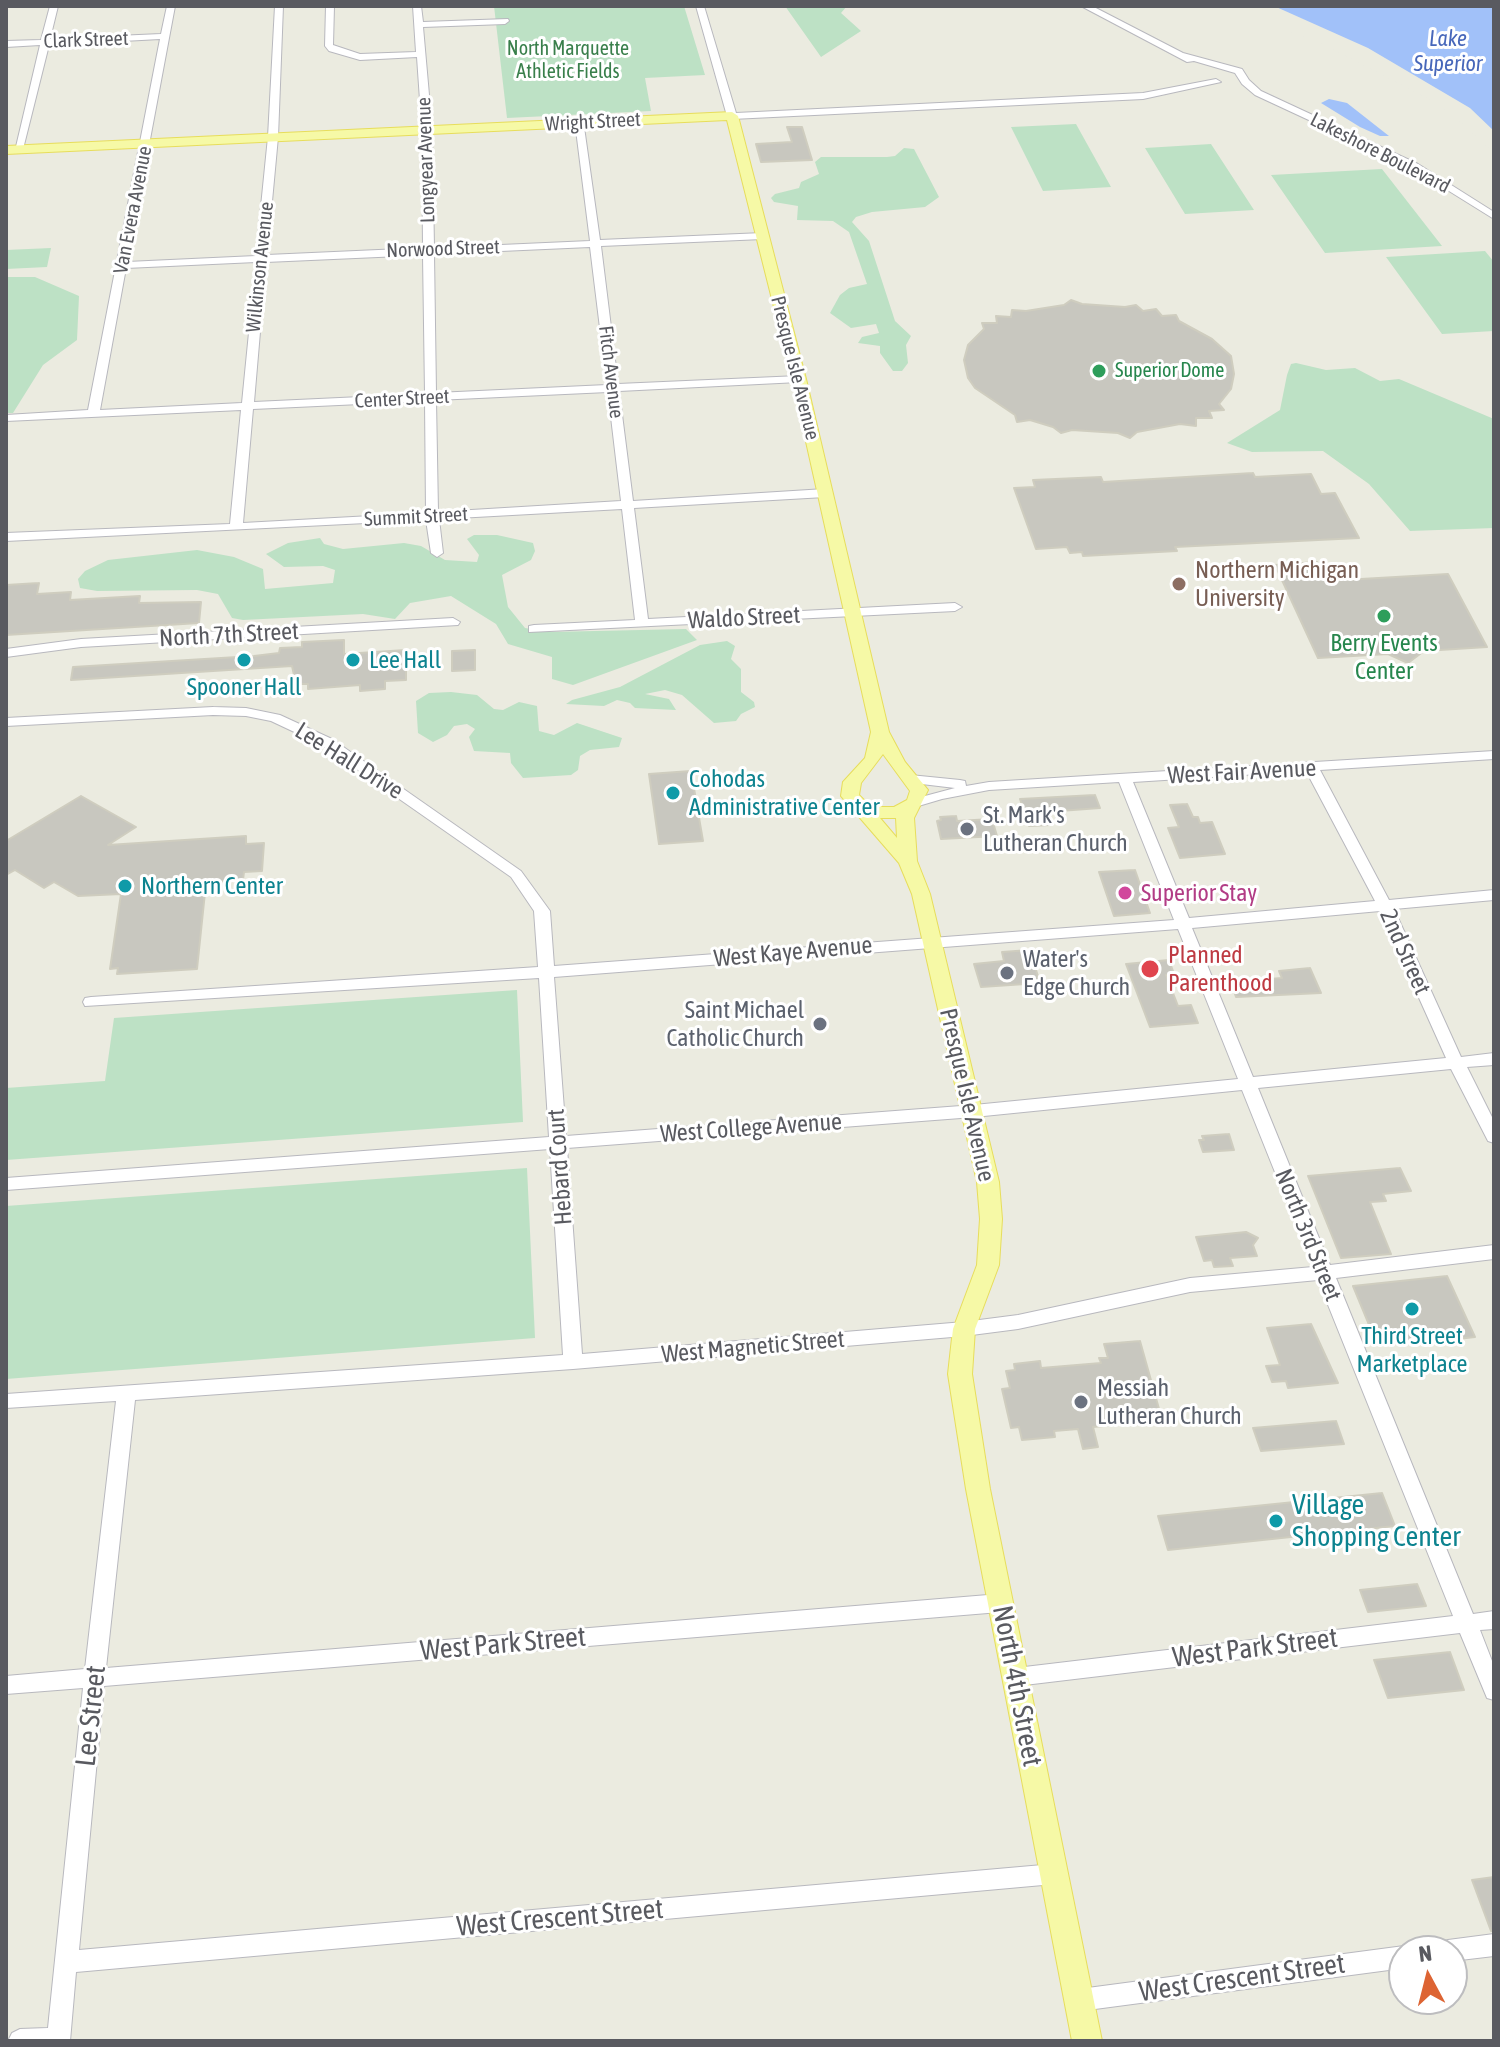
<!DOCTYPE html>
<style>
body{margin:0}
#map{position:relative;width:1500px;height:2047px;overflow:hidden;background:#ebebe0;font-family:"Asap Condensed",sans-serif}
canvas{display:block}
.frame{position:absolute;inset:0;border:8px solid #595a60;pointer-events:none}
.north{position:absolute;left:1388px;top:1935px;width:80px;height:80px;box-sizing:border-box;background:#fff;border:2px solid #bdbdbf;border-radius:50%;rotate:353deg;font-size:22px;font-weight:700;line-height:32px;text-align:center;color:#595a60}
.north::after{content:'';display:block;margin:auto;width:28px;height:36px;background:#dd6433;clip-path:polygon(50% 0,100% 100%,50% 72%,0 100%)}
</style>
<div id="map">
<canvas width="1500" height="2047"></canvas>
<div class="frame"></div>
<div class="north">N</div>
</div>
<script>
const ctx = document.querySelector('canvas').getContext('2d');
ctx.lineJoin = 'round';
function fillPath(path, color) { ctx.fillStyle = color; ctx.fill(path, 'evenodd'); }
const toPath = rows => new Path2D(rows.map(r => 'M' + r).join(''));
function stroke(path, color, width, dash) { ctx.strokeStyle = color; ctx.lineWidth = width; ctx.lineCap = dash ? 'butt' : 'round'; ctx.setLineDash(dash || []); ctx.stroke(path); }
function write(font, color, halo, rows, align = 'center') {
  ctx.font = font + ' "Asap Condensed",sans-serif'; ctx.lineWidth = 6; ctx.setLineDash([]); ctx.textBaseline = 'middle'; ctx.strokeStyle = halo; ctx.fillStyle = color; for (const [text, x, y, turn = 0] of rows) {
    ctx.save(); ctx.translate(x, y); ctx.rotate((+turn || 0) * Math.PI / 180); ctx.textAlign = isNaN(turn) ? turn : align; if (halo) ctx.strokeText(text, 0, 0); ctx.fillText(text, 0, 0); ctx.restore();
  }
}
fillPath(toPath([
 [494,6,684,6,705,75,645,78,651,111,507,118],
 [785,6,847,6,841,13,861,31,821,57],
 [1076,124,1111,187,1043,191,1011,127],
 [1211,144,1254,210,1185,214,1145,148],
 [904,148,914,149,939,197,925,207,872,212,856,217,852,222,869,241,895,321,911,336,906,345,908,363,902,371,893,371,880,353,880,346,858,343,862,337,879,333,876,324,851,328,830,313,840,295,849,288,867,284,849,232,833,221,797,220,798,206,774,202,771,198,775,194,799,188,801,182,819,174,815,162,821,157,887,157,895,156],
 [1382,169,1442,246,1325,253,1271,175],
 [51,248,47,267,6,269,6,250],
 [1485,251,1494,262,1494,331,1442,334,1386,257],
 [6,277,35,277,79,296,77,340,43,365,13,413,6,413],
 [1296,363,1326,370,1355,368,1380,381,1399,379,1494,419,1494,528,1410,531,1369,484,1323,451,1252,452,1227,443,1280,410,1287,375,1291,364],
 [474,535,497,535,533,543,535,551,531,560,502,575,508,607,525,628,549,632,686,629,697,640,573,685,552,679,552,657,508,644,496,624,451,596,410,603,395,619,363,614,243,620,232,618,218,594,197,590,97,591,80,588,78,579,85,571,108,560,197,550,234,557,263,569,265,589,333,583,335,570,323,566,284,567,266,554,288,543,320,538,324,544,343,549,404,543,421,546,445,560,477,562,479,555,467,539],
 [727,641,735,646,731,659,741,669,741,692,754,702,755,707,741,714,736,721,714,723,682,695,665,690,645,694,669,699,676,710,635,708,630,703,617,700,604,706,566,704,572,700,620,687,700,645],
 [451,692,477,695,494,709,503,710,519,702,537,706,539,731,554,735,577,723,622,738,619,747,590,750,580,756,578,770,571,775,523,778,511,763,510,753,474,751,469,737,475,729,467,724,454,726,447,735,433,742,418,733,416,701,429,693],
 [517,990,523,1122,6,1160,6,1088,105,1081,114,1018],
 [527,1168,535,1338,6,1379,6,1206]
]), '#bde1c5');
fillPath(toPath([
 [1253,6,1494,6,1494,149,1430,94],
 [1329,99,1347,103,1389,136,1380,136,1360,127,1321,103]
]), '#a1c1f9');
fillPath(toPath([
 [1249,6,1274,6,1368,48,1470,108,1494,131,1494,153,1455,117,1427,98,1327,46,1291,32]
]), '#ebebe0');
const building = toPath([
 [787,127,802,127,812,160,761,162,756,144,792,142,787,127],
 [1071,300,1082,304,1125,307,1136,305,1143,311,1156,309,1162,316,1176,315,1179,321,1212,339,1231,356,1234,374,1231,389,1219,404,1224,410,1209,411,1212,418,1196,418,1196,426,1180,424,1137,432,1130,438,1118,433,1072,430,1061,433,1053,427,1030,420,1017,422,1015,415,975,388,968,378,964,360,968,345,984,329,982,323,997,323,996,316,1011,317,1012,310,1026,311,1064,305,1071,300],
 [1253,473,1255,477,1311,474,1321,494,1335,493,1359,538,1175,547,1177,551,1083,556,1082,552,1070,553,1067,547,1036,549,1014,488,1035,487,1033,480,1101,477,1103,482,1253,473],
 [1317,562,1326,581,1448,574,1487,647,1424,651,1408,663,1388,654,1318,658,1275,565,1317,562],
 [39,583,37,594,71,592,70,600,140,596,139,603,201,602,199,623,6,635,6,585,39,583],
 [344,640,344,654,406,650,406,680,385,681,385,689,360,691,360,685,308,689,308,684,296,684,292,666,71,680,73,667,254,656,279,653,280,648,302,647,302,642,344,640],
 [475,650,475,670,452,671,452,651,475,650],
 [691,771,703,841,659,844,649,774,691,771],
 [1095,795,1100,808,1046,812,1050,825,1029,826,1020,799,1095,795],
 [81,796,136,827,108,845,246,836,246,844,264,843,262,871,244,872,243,880,206,883,197,969,117,974,118,968,110,969,121,894,78,896,54,882,44,888,15,870,6,875,6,841,81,796],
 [1187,804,1193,817,1198,817,1200,823,1212,822,1225,854,1180,858,1168,828,1179,827,1170,805,1187,804],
 [956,816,957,821,992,819,997,836,941,839,937,821,941,820,940,817,956,816],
 [1135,870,1150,913,1114,916,1099,872,1135,870],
 [1030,950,1040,983,981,987,974,964,1004,961,1002,952,1030,950],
 [1169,960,1174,974,1166,975,1178,1006,1191,1005,1198,1023,1150,1027,1126,964,1169,960],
 [1310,968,1321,993,1236,997,1231,982,1282,978,1279,971,1310,968],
 [1229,1134,1234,1150,1203,1152,1199,1140,1204,1140,1202,1136,1229,1134],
 [1400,1168,1411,1191,1383,1194,1386,1201,1370,1202,1391,1254,1341,1258,1308,1176,1400,1168],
 [1246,1232,1258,1238,1253,1245,1257,1256,1230,1258,1233,1266,1214,1267,1212,1260,1204,1261,1196,1237,1246,1232],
 [1447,1276,1475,1337,1449,1340,1447,1335,1377,1344,1353,1286,1447,1276],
 [1311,1324,1338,1383,1288,1388,1286,1381,1272,1382,1266,1366,1280,1365,1267,1328,1311,1324],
 [1140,1341,1161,1416,1133,1418,1135,1423,1093,1427,1098,1447,1083,1449,1078,1429,1054,1431,1055,1437,1022,1440,1019,1427,1011,1428,1002,1389,1010,1388,1006,1371,1015,1370,1014,1364,1040,1361,1041,1368,1101,1363,1099,1358,1108,1358,1104,1344,1140,1341],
 [1336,1421,1344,1444,1261,1451,1253,1428,1336,1421],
 [1382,1493,1395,1526,1168,1550,1158,1516,1382,1493],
 [1417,1584,1426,1606,1368,1612,1360,1590,1417,1584],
 [1450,1652,1464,1690,1388,1698,1374,1660,1450,1652],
 [1494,1877,1494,1931,1491,1931,1472,1880,1494,1877]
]);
fillPath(building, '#c8c7bf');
stroke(building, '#cfcdbf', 2);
const minor = toPath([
 [50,6,58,6,50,39,161,34,167,6,175,6,127,262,256,256,268,137,275,6,283,6,278,137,267,255,423,248,422,129,417,57,360,60,329,51,325,46,326,6,334,6,333,45,360,54,416,52,413,6,421,6,423,22,508,19,509,21,505,24,423,27,432,129,434,248,590,241,575,122,583,120,600,240,763,233,768,236,763,239,601,246,618,384,799,376,805,379,799,382,619,391,633,501,825,489,831,493,825,497,634,508,648,619,955,603,962,607,955,611,529,632,529,626,534,625,635,620,622,509,439,519,443,553,437,557,431,553,426,520,6,541,6,533,230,524,241,410,6,421,6,415,88,410,160,39,49,45,23,149,15,151,40,45,6,47,6,41,41,40,50,6],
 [590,247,607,385,436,393,434,254,590,247],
 [423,255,425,394,254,402,266,262,423,255],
 [256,262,242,403,100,410,126,268,256,262],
 [608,392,621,501,438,512,436,400,608,392],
 [425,401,426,513,243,523,253,409,425,401],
 [696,6,704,6,736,113,1143,93,1216,79,1221,82,1143,99,732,119,727,116,696,6],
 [1081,6,1092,6,1183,53,1242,69,1249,80,1261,91,1418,164,1494,212,1494,219,1412,168,1255,95,1242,84,1235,73,1194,61,1187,62,1081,6],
 [453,618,460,622,458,625,81,647,6,657,6,649,81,639,453,618],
 [213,707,246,708,280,715,332,739,521,871,550,911,554,966,1174,920,1119,782,989,790,942,799,915,807,910,806,908,803,910,800,955,788,905,782,903,779,910,775,960,780,965,781,966,786,989,782,1494,751,1494,759,1320,770,1389,900,1494,890,1494,900,1394,909,1461,1057,1494,1053,1494,1065,1467,1067,1494,1121,1494,1143,1488,1141,1451,1069,1258,1088,1330,1265,1494,1245,1494,1259,1336,1278,1473,1614,1494,1611,1494,1629,1480,1630,1494,1666,1494,1700,1487,1698,1460,1633,1016,1686,1009,1683,1006,1677,1009,1671,1016,1668,1453,1616,1318,1280,1190,1292,1018,1329,964,1336,573,1369,135,1400,106,1668,1000,1594,1007,1597,1010,1603,1007,1609,1000,1612,104,1686,79,1950,1054,1864,1062,1867,1065,1874,1062,1881,1054,1884,76,1972,70,2041,8,2041,12,2033,20,2029,48,2028,83,1688,6,1694,6,1676,85,1669,116,1401,6,1408,6,1394,563,1355,550,1149,6,1190,6,1178,549,1137,539,978,85,1006,83,1002,85,998,91,997,538,967,534,911,511,877,322,745,271,721,246,716,213,715,6,726,6,718,213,707],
 [1306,771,1375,901,1189,918,1133,782,1306,771],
 [1380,911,1446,1058,1253,1077,1192,928,1380,911],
 [1178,929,1238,1079,974,1105,566,1136,554,977,1178,929],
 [1242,1090,1313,1267,1190,1278,1018,1315,964,1322,582,1354,567,1148,974,1117,1242,1090],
 [1494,1934,1494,1956,1452,1961,1452,1951,1437,1951,1440,1943,1448,1940,1494,1934],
 [1404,1946,1413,1951,1404,1951,1404,1968,1080,2011,1072,2008,1068,2000,1072,1992,1080,1989,1404,1946]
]);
const major = toPath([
 [732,112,738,116,806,379,889,732,905,762,928,790,914,818,917,861,930,894,999,1182,1002,1219,999,1265,975,1329,972,1374,990,1489,1102,2041,1072,2041,966,1489,948,1374,953,1329,977,1265,980,1219,977,1182,912,894,899,863,841,796,843,782,865,758,871,732,792,379,727,120,6,154,6,146,732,112],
 [883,754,910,791,907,800,894,807,877,807,866,802,859,795,861,783,883,754],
 [880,818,896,818,897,838,880,818]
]);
stroke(minor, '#b8b8be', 2);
stroke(major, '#e7dd5c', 2);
fillPath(minor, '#fff');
fillPath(major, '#f6f9a6');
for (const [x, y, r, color] of [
 [1099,371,8,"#2e9e5b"],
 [1179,584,8,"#8d6e63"],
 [1384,616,8,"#2e9e5b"],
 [244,660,8,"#0f9aa8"],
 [353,660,8,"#0f9aa8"],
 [673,793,8,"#0f9aa8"],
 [967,829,8,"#6b7280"],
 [125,886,8,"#0f9aa8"],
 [1125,893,8,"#d1479c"],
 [1150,969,10,"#e0444e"],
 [1007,973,8,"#6b7280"],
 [820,1024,8,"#6b7280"],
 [1412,1309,8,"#0f9aa8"],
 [1081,1402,8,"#6b7280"],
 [1276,1521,8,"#0f9aa8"]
]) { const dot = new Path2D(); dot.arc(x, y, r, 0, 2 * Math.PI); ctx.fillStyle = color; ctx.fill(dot); stroke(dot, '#fff', 3); }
write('20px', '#595a60', '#fff', [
 ["Clark Street",86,40,-2],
 ["Wright Street",593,122,-3],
 ["Lakeshore Boulevard",1380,153,27],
 ["Longyear Avenue",426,160,-92],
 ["Van Evera Avenue",133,210,-79],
 ["Norwood Street",443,249,-2],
 ["Wilkinson Avenue",260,267,-84],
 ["Presque Isle Avenue",795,368,76],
 ["Fitch Avenue",611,372,83],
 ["Center Street",402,399,-3],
 ["Summit Street",416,517,-3]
]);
write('20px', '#397f4b', '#fff', [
 ["North Marquette",568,49],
 ["Athletic Fields",568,72]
]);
write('20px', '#27864d', '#fff', [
 ["Superior Dome",1115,371]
], 'left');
write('italic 22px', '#4767ba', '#fff', [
 ["Lake",1448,39],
 ["Superior",1448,64]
]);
write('24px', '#785e54', '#fff', [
 ["Northern Michigan",1195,570],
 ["University",1195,598]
], 'left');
write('24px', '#595a60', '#fff', [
 ["Waldo Street",744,618,-3],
 ["North 7th Street",229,635,-3],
 ["Lee Hall Drive",349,761,32],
 ["West Fair Avenue",1242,772,-3],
 ["West Kaye Avenue",793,952,-5],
 ["2nd Street",1405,952,66],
 ["Presque Isle Avenue",967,1095,77],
 ["West College Avenue",751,1128,-4],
 ["Hebard Court",560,1167,-94],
 ["North 3rd Street",1308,1235,68],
 ["West Magnetic Street",753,1347,-5]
]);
write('24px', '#27864d', '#fff', [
 ["Berry Events",1384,643],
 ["Center",1384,671]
]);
write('24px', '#0d838f', '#fff', [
 ["Lee Hall",369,660],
 ["Spooner Hall",244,687,"center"],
 ["Cohodas",689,779],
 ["Administrative Center",689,807],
 ["Northern Center",141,886],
 ["Third Street",1412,1336,"center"],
 ["Marketplace",1412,1364,"center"]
], 'left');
write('24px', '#5b616d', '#fff', [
 ["St. Mark's",983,815],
 ["Lutheran Church",983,843],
 ["Water's",1023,959],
 ["Edge Church",1023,987],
 ["Saint Michael",804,1010,"right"],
 ["Catholic Church",804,1038,"right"],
 ["Messiah",1097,1388],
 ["Lutheran Church",1097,1416]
], 'left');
write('24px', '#b23c85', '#fff', [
 ["Superior Stay",1141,893]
], 'left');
write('24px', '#be3a42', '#fff', [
 ["Planned",1168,955],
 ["Parenthood",1168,983]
], 'left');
write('28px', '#0d838f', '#fff', [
 ["Village",1292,1505],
 ["Shopping Center",1292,1537]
], 'left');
write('28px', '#595a60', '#fff', [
 ["West Park Street",503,1644,-5],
 ["West Park Street",1255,1648,-7],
 ["North 4th Street",1017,1686,79],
 ["Lee Street",91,1716,-84],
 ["West Crescent Street",560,1918,-5],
 ["West Crescent Street",1242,1978,-8]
]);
</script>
